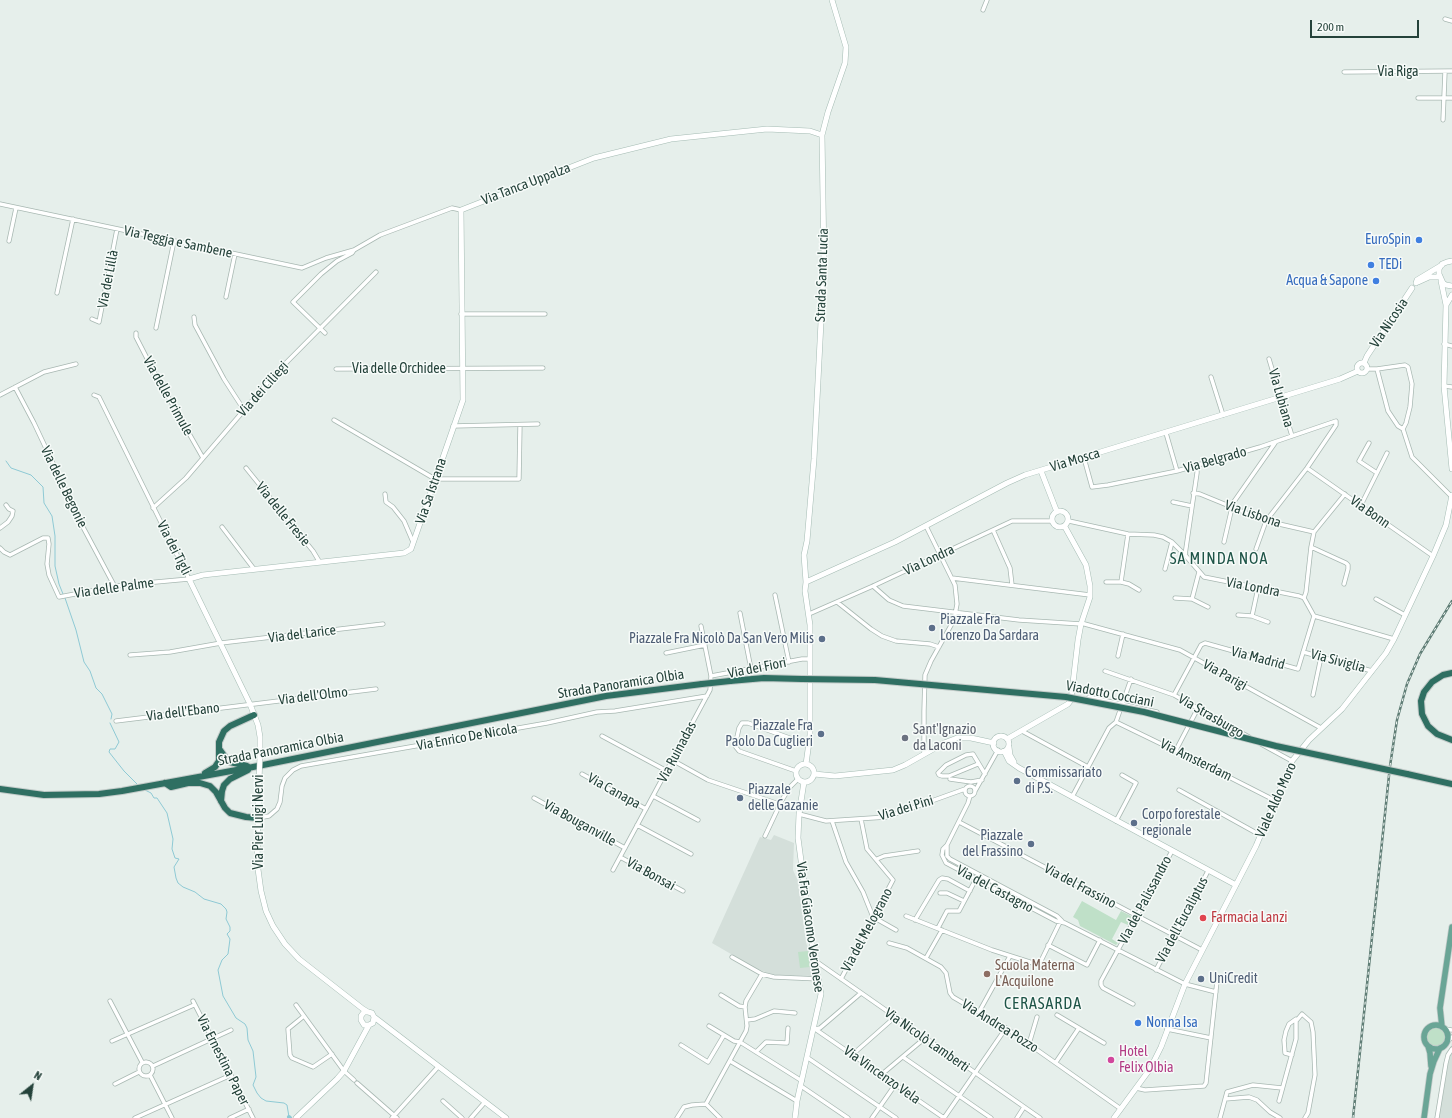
<!DOCTYPE html>
<meta charset="utf-8">
<style>
body{margin:0}
#map{position:relative;width:1452px;height:1118px;overflow:hidden;background:#e6efeb;font-family:"Asap Condensed",sans-serif}
canvas{display:block}
.north{position:absolute;left:12px;top:1066px;width:40px;height:40px;-webkit-text-stroke:3px #f7fbf9;paint-order:stroke;rotate:30deg;font-size:11px;font-weight:700;line-height:16px;text-align:center;color:#24423a}
.north::after{content:'';display:block;margin:auto;width:14px;height:18px;background:#24423a;clip-path:polygon(50% 0,100% 100%,50% 72%,0 100%)}
.scale{position:absolute;left:1310px;top:20px;width:109px;height:18px;box-sizing:border-box;border:2px solid #24423a;border-top:0;padding-left:5px;font-size:12px;line-height:14px;white-space:nowrap;color:#24423a;-webkit-text-stroke:3px #f7fbf9;paint-order:stroke}
</style>
<div id="map">
<canvas width="1452" height="1118"></canvas>
<div class="north">N</div>
<div class="scale">200 m</div>
</div>
<script>
const ctx = document.querySelector('canvas').getContext('2d');
ctx.lineJoin = 'round';
function fillPath(path, color) { ctx.fillStyle = color; ctx.fill(path, 'evenodd'); }
const toPath = rows => new Path2D(rows.map(r => 'M' + r).join(''));
function stroke(path, color, width, dash) { ctx.strokeStyle = color; ctx.lineWidth = width; ctx.lineCap = dash ? 'butt' : 'round'; ctx.setLineDash(dash || []); ctx.stroke(path); }
function write(font, color, halo, rows, align = 'center') {
  ctx.font = font + ' "Asap Condensed",sans-serif'; ctx.lineWidth = 3; ctx.setLineDash([]); ctx.textBaseline = 'middle'; ctx.strokeStyle = halo; ctx.fillStyle = color; for (const [text, x, y, turn = 0] of rows) {
    ctx.save(); ctx.translate(x, y); ctx.rotate((+turn || 0) * Math.PI / 180); ctx.textAlign = isNaN(turn) ? turn : align; if (halo) ctx.strokeText(text, 0, 0); ctx.fillText(text, 0, 0); ctx.restore();
  }
}
fillPath(toPath([
 [774,835,794,843,793,870,798,881,806,943,813,959,815,976,814,976,776,975,768,973,755,968,712,943,760,837,771,840],
 [1452,1042,1452,1118,1439,1118]
]), '#d4dfda');
fillPath(toPath([
 [1082,901,1116,920,1121,911,1131,916,1131,920,1128,925,1121,922,1112,939,1118,943,1116,945,1080,926,1078,920,1073,917],
 [808,951,810,967,800,968,798,952],
 '1424 1037a11 11 0 1 1 22 0a11 11 0 1 1-22 0Z'
]), '#bfe0c8');
stroke(toPath([
 [6,461,11,468,31,475,43,487,44,503,52,516,55,536,55,566,59,584,63,594],
 [65,598,76,630,84,662,90,671,96,688,102,694,112,714,111,719],
 [110,723,119,742,115,749,110,749,109,752,124,771,139,786],
 [143,789,151,793,154,798,157,798,167,813,173,839,172,849,175,858,179,859,174,867,176,878,178,883,183,887,195,892,204,899,221,904,226,909,227,912,226,919,230,927,230,931,227,934,230,939,228,954,222,960,218,970,223,996,236,1018,245,1024,247,1028,248,1040,253,1051,256,1077,253,1085,257,1093,261,1098,266,1101,284,1103,287,1105,289,1117]
]), '#8ec9d4', 1);
stroke(toPath([
 [289,1117,290,1118]
]), '#8ec9d4', 4);
const street = toPath([
 [983,10,987,0],
 [1445,19,1452,21],
 [1344,72,1452,71],
 [1418,98,1452,98],
 [1443,120,1445,72],
 [0,204,302,268,326,258,354,250],
 [9,241,16,208],
 [57,293,73,219],
 [226,297,235,254],
 [461,314,545,314],
 [194,317,195,325,224,379,244,410],
 [92,319,99,322,117,229],
 [156,328,174,241],
 [136,333,136,337,154,372,203,458],
 [325,333,293,302,321,274,337,261,352,253,354,250,380,235,452,208,461,210],
 [1444,344,1452,346],
 [1269,359,1292,436],
 [336,369,543,368],
 [1367,369,1377,369,1405,365,1408,367,1412,384,1410,407,1406,423,1403,429],
 [1377,369,1388,411,1398,426,1403,429,1412,457,1452,497],
 [1211,377,1223,415],
 [1444,386,1452,387],
 [15,387,34,423,84,529,115,587],
 [0,395,44,372,76,364],
 [334,420,435,479,519,479,520,425],
 [453,426,538,424],
 [1166,433,1177,471],
 [1369,443,1359,461,1377,473],
 [1084,458,1092,487,1108,485,1177,471,1260,447,1336,421,1336,425,1332,431,1307,468,1266,521,1256,549],
 [246,468,313,551,319,561],
 [1307,468,1433,556],
 [1193,493,1200,494,1266,521,1314,532],
 [385,494,386,502,393,507,404,521,413,542],
 [1173,502,1192,506],
 [1361,505,1387,453],
 [153,508,186,478,275,374,376,272],
 [1069,521,1128,534,1154,535,1163,537,1172,542,1185,555,1204,577,1299,596,1304,598,1314,616,1394,639],
 [222,527,254,569],
 [0,528,8,522,12,516,13,511,9,509,6,505],
 [993,530,1010,568,1012,585],
 [1224,542,1233,503,1275,443],
 [1311,547,1346,563,1348,565,1348,569,1344,584],
 [0,548,4,552,10,555,43,538,48,538,49,544,47,564,49,575,59,597,123,585,189,579,99,397,94,395],
 [1185,555,1197,473,1197,465],
 [1165,569,1172,542],
 [952,578,1090,595],
 [1106,582,1121,582,1128,534],
 [1121,582,1129,584,1139,590],
 [873,586,889,600,903,606,1019,620,1081,624],
 [775,595,789,662],
 [1175,598,1192,599,1208,607],
 [1304,598,1306,592,1311,547,1314,532,1345,494],
 [1192,599,1199,572],
 [1376,599,1405,615],
 [837,602,871,629,882,636,896,641,930,644,939,647],
 [740,613,751,669],
 [809,614,873,586,1012,521,1052,521],
 [1238,615,1252,616,1268,622],
 [1252,616,1258,588],
 [1081,623,1180,650,1321,728],
 [1303,652,1372,671],
 [666,653,705,645],
 [130,655,170,652,221,643,383,624],
 [1118,656,1123,634],
 [1105,671,1174,695,1249,737],
 [711,676,802,659,810,659],
 [1174,695,1201,645,1205,643,1298,669,1314,616],
 [1313,695,1321,657],
 [1089,697,1157,712],
 [116,721,376,689],
 [1116,722,1221,773,1274,800],
 [1116,722,1131,679],
 [1022,731,1088,767],
 [602,736,667,771],
 [1261,744,1292,761],
 [1176,750,1198,708],
 [924,754,924,711,925,675,931,661,954,620,957,604,955,585,926,526],
 [672,760,708,780,779,804],
 [978,764,949,776,942,776,939,775,938,773,946,765,966,755,973,754,985,774],
 [796,771,739,751,735,746,739,728,742,723,748,723,809,745],
 [582,774,646,809],
 [950,779,971,782,982,780],
 '965 791a5 5 0 1 1 10 0a5 5 0 1 1-10 0Z',
 [1179,790,1260,835],
 [975,791,998,750],
 [653,796,698,820],
 [970,796,968,803,947,845,943,849,942,855,946,863,1056,921,1065,923,1185,984,1216,992],
 [1072,797,1109,728,1116,722],
 [534,798,625,848],
 [799,814,826,821,887,817,965,789],
 [258,818,269,816,277,809,280,802,282,786,285,778,293,770,301,766,547,723,597,712,615,711,707,696],
 [832,821,846,862,863,892,873,917,896,930],
 [1116,821,1136,783,1122,775],
 [959,822,1202,950],
 [637,825,691,854],
 [765,836,782,800,790,787,798,779],
 [947,845,947,856,950,859,1057,916,1062,921],
 [620,857,683,891],
 [877,859,884,856,918,851],
 [613,870,710,690,711,676,701,626],
 [940,893,947,893,964,901],
 [906,916,992,950,1039,965,1060,922],
 [915,920,939,880,942,878,948,879,970,891],
 [938,928,947,911,959,911,976,879],
 [889,943,907,948,941,967,946,973,950,993,953,997,1006,1028,1121,1109],
 [1048,945,1087,965,1100,940],
 [732,957,762,974,774,977,819,979],
 [926,958,942,930],
 [815,962,817,962,1040,1118],
 [1156,970,1208,871],
 [841,979,893,880,867,849,861,819],
 [721,995,739,1006,745,1007],
 [110,1001,142,1062],
 [193,1001,253,1118],
 [1133,1004,1103,988,1101,985,1101,981,1172,851],
 [296,1005,344,1071,354,1080],
 [979,1012,1010,956],
 [1057,1015,1104,1043],
 [304,1016,288,1029,290,1055,292,1058,313,1067,332,1054],
 [747,1020,755,1019,774,1011,795,1013],
 [1297,1020,1302,1014,1311,1022,1313,1032,1315,1075,1308,1113,1305,1118],
 [709,1026,734,1041,740,1042,802,1081],
 [815,1029,944,1118],
 [815,1029,820,1028,861,993],
 [1167,1029,1211,1038],
 [1445,1029,1452,1030],
 [112,1041,194,1005],
 [1447,1042,1452,1037],
 [1029,1044,1037,1017],
 [681,1045,708,1062,724,1035],
 [756,1052,766,1042,787,1043,788,1028],
 [852,1055,895,1017],
 [903,1057,991,1118],
 [808,1058,896,1118],
 [730,1061,797,1101],
 '139 1069a7 7 0 1 1 14 0a7 7 0 1 1-14 0Z',
 [1056,1062,1079,1028],
 [153,1066,231,1030],
 [150,1075,172,1118],
 [881,1075,925,1038],
 [357,1083,397,1118],
 [115,1084,139,1072],
 [801,1086,848,1118],
 [1136,1088,1145,1090,1204,1086,1206,1083,1217,981],
 [1225,1099,1249,1097,1257,1100,1270,1112,1280,1118],
 [443,1101,462,1118],
 [1279,1101,1296,1039,1296,1019,1289,1024,1286,1031,1284,1040,1285,1053,1292,1055],
 [706,1104,720,1118],
 [135,1118,231,1075],
 [230,1118,249,1109],
 [392,1118,438,1067],
 [471,1118,485,1102],
 [677,1118,684,1107,692,1105,706,1104,746,1031,747,1026,745,1007,746,1001,762,974],
 [872,1118,895,1085],
 [944,1118,1006,1028],
 [1017,1118,1024,1107],
 [1220,1118,1227,1092,1253,1085,1282,1088],
 [1437,1118,1446,1063,1448,1055,1452,1049]
]);
const secondary = toPath([
 [1452,261,1447,262,1442,264,1439,269,1439,274,1443,283,1446,285,1452,286],
 [1441,281,1446,305,1444,386,1452,469],
 [1418,282,1429,277,1439,277],
 [1416,283,1417,280,1442,265],
 [1446,305,1452,295],
 [1364,363,1367,356,1412,288],
 '1357 368a5 5 0 1 1 10 0a5 5 0 1 1-10 0Z',
 [1041,471,1057,512],
 '1052 519a8 8 0 1 1 16 0a8 8 0 1 1-16 0Z',
 [806,582,895,542,1007,483,1025,475,1340,379,1358,371],
 '993 744a8 8 0 1 1 16 0a8 8 0 1 1-16 0Z',
 [1007,739,1068,704,1071,700,1078,640,1081,624,1090,597,1090,586,1086,565,1065,527],
 [1009,747,1010,755,1014,762],
 [1004,751,1009,761,1019,768,1236,885],
 [260,756,260,737,258,725,250,704,189,579,203,575,404,553,411,549,463,400,461,210,594,158,671,139,767,129,810,131,822,135],
 [806,764,810,735,810,625,805,591,806,582,804,555,807,541,814,459,824,263,822,135,828,112,845,63,846,47,832,0],
 '796 773a9 9 0 1 1 18 0a9 9 0 1 1-18 0Z',
 [814,774,835,776,893,770,905,765,944,743,957,738,971,738,994,743],
 [259,781,257,862,261,891,266,911,273,926,285,944,299,959,363,1009,368,1012],
 [374,1017,373,1023,369,1025,364,1025,361,1020,361,1016,364,1012,368,1012,372,1013,374,1017,506,1118],
 [296,1118,337,1079,344,1071,369,1025],
 [795,1118,797,1101,821,994,814,958,798,838,799,814,804,782],
 [1114,1118,1150,1069,1161,1047,1185,984,1256,846,1292,761,1309,740,1342,709,1386,653,1394,639,1433,556,1446,525,1452,495]
]);
const primary = toPath([
 '1424 1037a12 12 0 1 1 24 0a12 12 0 1 1-24 0Z',
 [1442,1027,1440,1008,1452,927],
 [1428,1046,1430,1053,1431,1066],
 [1424,1118,1430,1074,1434,1061,1440,1048]
]);
const highway = toPath([
 [1452,673,1443,675,1432,682,1424,692,1421,701,1422,714,1428,726,1437,734,1452,740],
 [730,681,764,678,802,679],
 [220,750,225,757,230,762,247,766],
 [205,773,215,767,219,761,219,742,224,731,230,726,254,715],
 [1407,774,1452,784],
 [165,783,171,787,188,783,200,783,210,786,216,792,225,808,230,813,246,817,258,818],
 [0,789,44,795,99,794,122,791,253,767,606,696,702,684],
 [221,801,222,791,224,785,230,779,248,770]
]);
stroke(street, '#a8b8b2', 5);
stroke(secondary, '#a4bbb3', 6);
stroke(primary, '#c2cac8', 7);
stroke(highway, '#c2cac8', 8);
stroke(street, '#fff', 3.5);
stroke(secondary, '#fff', 5);
stroke(primary, '#6aa596', 5.5);
stroke(highway, '#2f6f62', 6);
const rail = toPath([
 [1353,1118,1390,766,1397,720,1407,684,1420,654,1452,601]
]);
stroke(rail, '#5f7d75', 2.5);
stroke(rail, '#f7fbf9', 1, [3]);
const secondaryBridge = toPath([
 [259,781,260,756]
]);
const highwayBridge = toPath([
 [802,679,875,680,1066,697,1144,712,1276,746,1407,774],
 [702,684,730,681]
]);
stroke(secondaryBridge, '#a4bbb3', 6, []);
stroke(highwayBridge, '#c2cac8', 8, []);
stroke(secondaryBridge, '#fff', 5);
stroke(highwayBridge, '#2f6f62', 6);
for (const [x, y, r, color] of [
 [1419,240,4,"#3f7fe0"],
 [1371,265,4,"#3f7fe0"],
 [1376,281,4,"#3f7fe0"],
 [932,628,4,"#5c6f8a"],
 [822,639,4,"#5c6f8a"],
 [821,734,4,"#5c6f8a"],
 [905,738,4,"#6b7280"],
 [1017,781,4,"#5c6f8a"],
 [740,798,4,"#5c6f8a"],
 [1134,823,4,"#5c6f8a"],
 [1031,844,4,"#5c6f8a"],
 [1203,918,4,"#e0444e"],
 [987,974,4,"#8d6e63"],
 [1201,979,4,"#5c6f8a"],
 [1138,1023,4,"#3f7fe0"],
 [1111,1060,4,"#d1479c"]
]) { const dot = new Path2D(); dot.arc(x, y, r, 0, 2 * Math.PI); ctx.fillStyle = color; ctx.fill(dot); stroke(dot, '#f7fbf9', 1.5); }
write('14px', '#24423a', '#f7fbf9', [
 ["Via Riga",1398,72],
 ["Via Tanca Uppalza",526,184,-21],
 ["Via Teggja e Sambene",178,242,12],
 ["Strada Santa Lucia",822,275,-88],
 ["Via dei Lillà",108,279,-79],
 ["Via Nicosia",1389,323,-56],
 ["Via delle Orchidee",399,369],
 ["Via dei Ciliegi",263,389,-48],
 ["Via delle Primule",168,396,61],
 ["Via Lubiana",1281,398,74],
 ["Via Mosca",1075,460,-17],
 ["Via Belgrado",1215,460,-16],
 ["Via delle Begonie",64,487,64],
 ["Via Sa Istrana",431,491,-71],
 ["Via Bonn",1370,512,35],
 ["Via delle Fresie",283,514,51],
 ["Via Lisbona",1253,514,19],
 ["Via dei Tigli",174,548,63],
 ["Via Londra",929,560,-25],
 ["Via Londra",1253,587,11],
 ["Via delle Palme",114,588,-8],
 ["Via del Larice",302,634,-7],
 ["Via Madrid",1258,658,15],
 ["Via Siviglia",1338,661,15],
 ["Via dei Fiori",757,668,-11],
 ["Via Parigi",1225,675,29],
 ["Strada Panoramica Olbia",621,684,-9],
 ["Viadotto Cocciani",1110,694,11],
 ["Via dell'Olmo",313,696,-7],
 ["Via dell'Ebano",183,712,-7],
 ["Via Strasburgo",1211,716,30],
 ["Via Enrico De Nicola",467,737,-10],
 ["Strada Panoramica Olbia",281,749,-11],
 ["Via Ruinadas",677,752,-62],
 ["Via Amsterdam",1196,760,26],
 ["Via Canapa",614,791,29],
 ["Viale Aldo Moro",1276,800,-66],
 ["Via dei Pini",906,808,-17],
 ["Via Pier Luigi Nervi",259,822,-90],
 ["Via Bouganville",580,823,29],
 ["Via Bonsai",651,874,29],
 ["Via del Frassino",1080,886,28],
 ["Via del Castagno",995,889,28],
 ["Via del Palissandro",1145,900,-62],
 ["Via dell'Eucaliptus",1182,920,-62],
 ["Via Fra Giacomo Veronese",810,927,82],
 ["Via del Melograno",867,930,-62],
 ["Via Andrea Pozzo",1000,1026,32],
 ["Via Nicolò Lamberti",927,1040,35],
 ["Via Ernestina Paper",223,1060,63],
 ["Via Vincenzo Vela",882,1075,35]
]);
write('14px', '#366cbe', '#f7fbf9', [
 ["EuroSpin",1411,240],
 ["TEDi",1379,265,"left"],
 ["Acqua & Sapone",1368,281],
 ["Nonna Isa",1146,1023,"left"]
], 'right');
write('14px', '#4e5e75', '#f7fbf9', [
 ["Piazzale Fra",940,620],
 ["Lorenzo Da Sardara",940,636],
 ["Piazzale Fra Nicolò Da San Vero Milis",814,639,"right"],
 ["Piazzale Fra",813,726,"right"],
 ["Paolo Da Cuglieri",813,742,"right"],
 ["Commissariato",1025,773],
 ["di P.S.",1025,789],
 ["Piazzale",748,790],
 ["delle Gazanie",748,806],
 ["Corpo forestale",1142,815],
 ["regionale",1142,831],
 ["Piazzale",1023,836,"right"],
 ["del Frassino",1023,852,"right"],
 ["UniCredit",1209,979]
], 'left');
write('14px', '#5b616d', '#f7fbf9', [
 ["Sant'Ignazio",913,730],
 ["da Laconi",913,746]
], 'left');
write('14px', '#be3a42', '#f7fbf9', [
 ["Farmacia Lanzi",1211,918]
], 'left');
write('14px', '#785e54', '#f7fbf9', [
 ["Scuola Materna",995,966],
 ["L'Acquilone",995,982]
], 'left');
write('14px', '#b23c85', '#f7fbf9', [
 ["Hotel",1119,1052],
 ["Felix Olbia",1119,1068]
], 'left');
ctx.letterSpacing = '1px';
write('16px', '#1f5548', '#f7fbf9', [
 ["SA MINDA NOA",1219,559],
 ["CERASARDA",1043,1004]
]);
ctx.letterSpacing = '0px';
</script>
